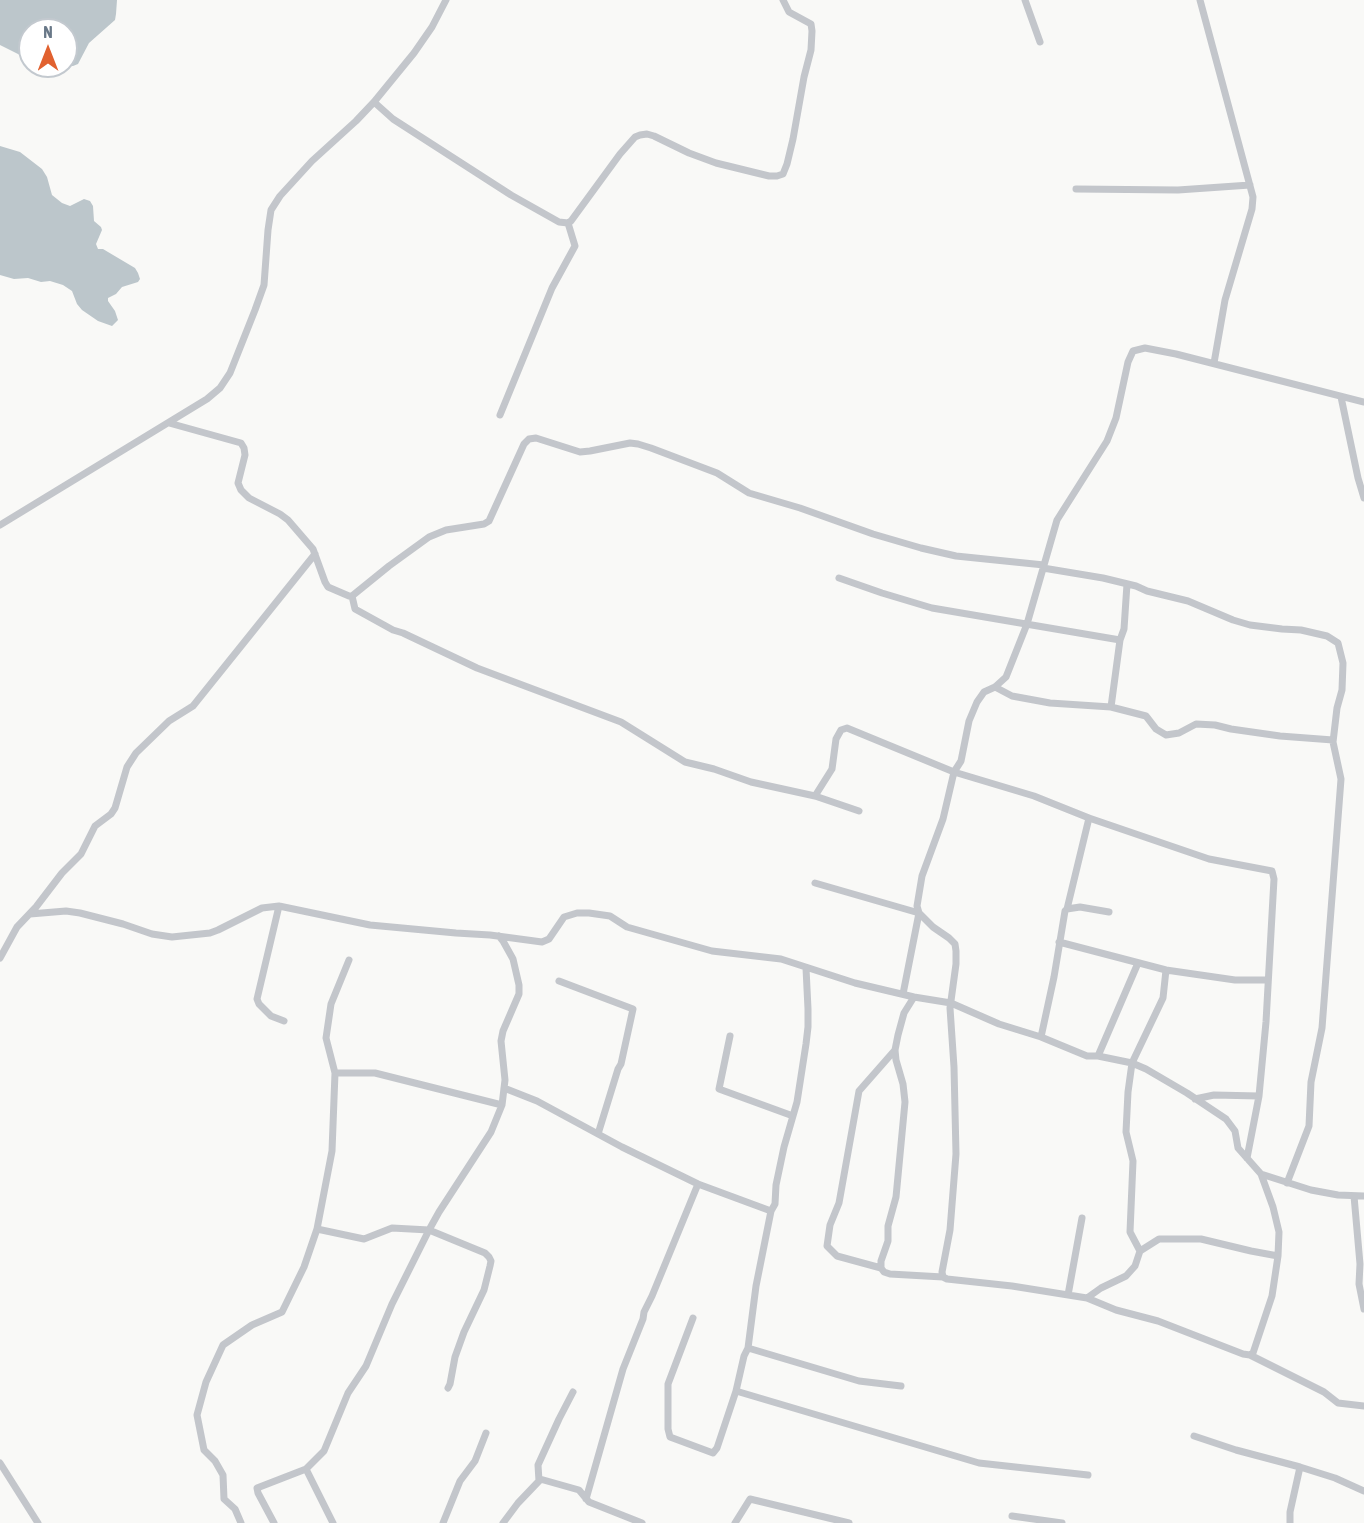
<!DOCTYPE html>
<style>
body{margin:0}
#map{position:relative;width:1364px;height:1523px;overflow:hidden;background:#f9f9f7;font-family:"Asap Condensed",sans-serif}
canvas{display:block}
.north{position:absolute;left:18px;top:18px;width:60px;height:60px;box-sizing:border-box;background:#fff;border:2px solid #c3c9cf;border-radius:50%;rotate:0deg;font-size:16px;font-weight:700;line-height:24px;text-align:center;color:#697888}
.north::after{content:'';display:block;margin:auto;width:21px;height:27px;background:#e1612f;clip-path:polygon(50% 0,100% 100%,50% 72%,0 100%)}
</style>
<div id="map">
<canvas width="1364" height="1523"></canvas>
<div class="north">N</div>
</div>
<script>
const ctx = document.querySelector('canvas').getContext('2d');
ctx.lineJoin = 'round';
function fillPath(path, color) { ctx.fillStyle = color; ctx.fill(path, 'evenodd'); }
const toPath = rows => new Path2D(rows.map(r => 'M' + r).join(''));
function stroke(path, color, width, dash) { ctx.strokeStyle = color; ctx.lineWidth = width; ctx.lineCap = dash ? 'butt' : 'round'; ctx.setLineDash(dash || []); ctx.stroke(path); }
fillPath(toPath([
 [0,0,117,0,116,14,115,20,89,43,78,64,73,66,59,66,66,66,66,30,30,30,30,60,0,45],
 [0,146,20,152,42,169,47,177,52,195,62,203,70,206,84,199,90,201,93,206,94,221,101,227,102,230,96,244,98,249,103,249,108,252,135,268,138,273,140,279,138,282,122,287,116,294,108,298,108,301,115,311,118,320,112,326,98,321,82,310,77,304,72,291,63,285,50,281,41,282,28,278,14,279,0,275]
]), '#bcc6cb');
stroke(toPath([
 [1025,0,1040,42],
 [1200,0,1253,197,1252,209,1225,300,1214,363],
 [374,102,393,119,511,195,559,222,568,223,571,221,620,154,635,137,640,135,647,134,654,136,689,153,716,163,769,176,777,176,783,174,787,164,793,139,804,77,811,50,812,31,811,24,789,12,783,0],
 [1076,189,1178,190,1250,185],
 [1341,397,1358,478,1364,498],
 [1364,402,1176,354,1145,348,1133,351,1128,362,1116,418,1107,441,1057,520,1027,624,1006,677,995,687,984,692,977,702,969,721,961,761,954,772,943,819,922,876,917,906,919,913,933,927,949,938,955,944,956,951,956,964,950,1008,954,1067,956,1154,950,1230,942,1272,943,1277,947,1279,1012,1286,1087,1298,1116,1310,1158,1321,1243,1354,1250,1355,1324,1392,1338,1403,1364,1406],
 [500,415,552,288,575,246,568,223],
 [169,423,241,443,244,448,245,455,238,483,241,490,249,498,280,514,288,520,313,549,325,582,328,587,349,596,352,596],
 [0,525,207,399,220,388,230,373,255,310,264,285,268,230,271,210,280,196,312,161,356,121,374,102,414,53,432,27,446,0],
 [1043,568,1103,578,1136,586,1147,591,1188,601,1233,620,1250,625,1282,629,1301,630,1327,636,1338,643,1343,663,1342,690,1337,708,1333,742,1341,779,1322,1028,1311,1082,1309,1126,1287,1183],
 [839,578,882,593,932,608,1120,640],
 [352,596,389,566,429,537,446,530,484,524,489,521,524,444,529,439,536,438,580,452,590,451,630,443,638,444,651,448,717,473,749,493,800,508,873,534,921,548,956,556,1044,565],
 [352,596,355,609,393,630,403,633,477,668,621,722,685,762,714,769,751,782,815,796,859,811],
 [995,687,1012,696,1050,703,1111,707,1146,716,1156,729,1166,735,1179,733,1196,724,1215,725,1231,729,1280,736,1333,740],
 [1111,707,1120,640,1124,629,1127,584],
 [815,796,832,769,836,739,841,730,847,728,954,772,1034,796,1089,818,1209,859,1272,871,1274,879,1266,1022,1259,1096,1247,1158],
 [815,883,919,913,903,994],
 [279,906,257,999,259,1004,271,1016,284,1021],
 [1067,909,1089,818],
 [30,914,66,911,80,913,123,924,152,934,172,937,210,933,218,930,262,908,279,906,370,925,456,933,490,935,542,942,549,939,564,917,577,913,589,913,610,916,627,927,712,951,781,959,855,983,914,997,951,1003,999,1024,1041,1037,1087,1056,1098,1056,1132,1063,1146,1069,1187,1093,1226,1119,1235,1131,1238,1148,1261,1174,1273,1207,1279,1232,1278,1256,1272,1296,1253,1353,1250,1355],
 [1059,942,1166,970,1235,980,1268,980],
 [0,958,17,927,36,907,62,873,81,854,95,826,111,814,115,808,127,767,136,753,169,721,193,706,315,554],
 [559,981,633,1009,621,1064,618,1069,598,1134],
 [914,997,904,1013,898,1035,895,1050,896,1060,903,1084,905,1102,896,1197,888,1226,888,1241,881,1261,881,1268,884,1272,890,1274,943,1277],
 [730,1036,719,1089,793,1116],
 [1041,1037,1054,977,1065,911,1067,909,1080,907,1109,912],
 [1098,1056,1138,963],
 [335,1073,375,1073,502,1105],
 [504,1088,537,1101,622,1147,698,1184,771,1211],
 [1195,1099,1214,1095,1259,1096],
 [1261,1174,1311,1190,1338,1195,1364,1196],
 [1354,1196,1360,1264,1359,1284,1364,1309],
 [317,1229,364,1239,392,1228,429,1230,485,1253,489,1257,491,1261,490,1266,484,1290,464,1332,455,1357,450,1384,448,1388],
 [1140,1251,1130,1232,1133,1161,1126,1132,1128,1092,1132,1063,1163,998,1166,970],
 [881,1268,837,1256,827,1246,830,1225,839,1203,859,1091,895,1050],
 [1068,1295,1082,1218],
 [1087,1298,1101,1288,1126,1276,1135,1266,1140,1251,1159,1239,1201,1239,1251,1251,1278,1256],
 [693,1318,668,1384,668,1429,670,1437,713,1453,717,1448,736,1391,744,1356,748,1348,756,1286,771,1211,775,1204,776,1185,784,1147,797,1102,806,1044,808,1027,808,1009,806,968],
 [748,1348,859,1381,901,1386],
 [736,1391,979,1463,1088,1475],
 [1194,1436,1236,1450,1300,1467,1335,1478,1364,1491],
 [0,1463,38,1523],
 [306,1469,333,1523],
 [540,1479,579,1490,589,1502,642,1523],
 [586,1499,623,1369,643,1319,644,1312,652,1296,698,1184],
 [1012,1516,1062,1523],
 [241,1523,235,1509,224,1499,223,1475,215,1461,204,1450,197,1415,206,1382,223,1345,252,1325,282,1312,304,1267,317,1229,332,1151,335,1073,326,1038,331,1004,349,960],
 [274,1523,258,1493,257,1488,306,1469,324,1451,348,1393,366,1366,392,1304,429,1230,439,1212,491,1132,502,1105,505,1080,501,1041,503,1031,519,994,519,985,513,959,503,941,499,936],
 [443,1523,460,1481,475,1461,486,1433],
 [503,1523,518,1503,539,1481,538,1465,559,1419,573,1392],
 [735,1523,750,1499,849,1523],
 [1290,1523,1290,1512,1300,1467]
]), '#c3c6cb', 7);
</script>
